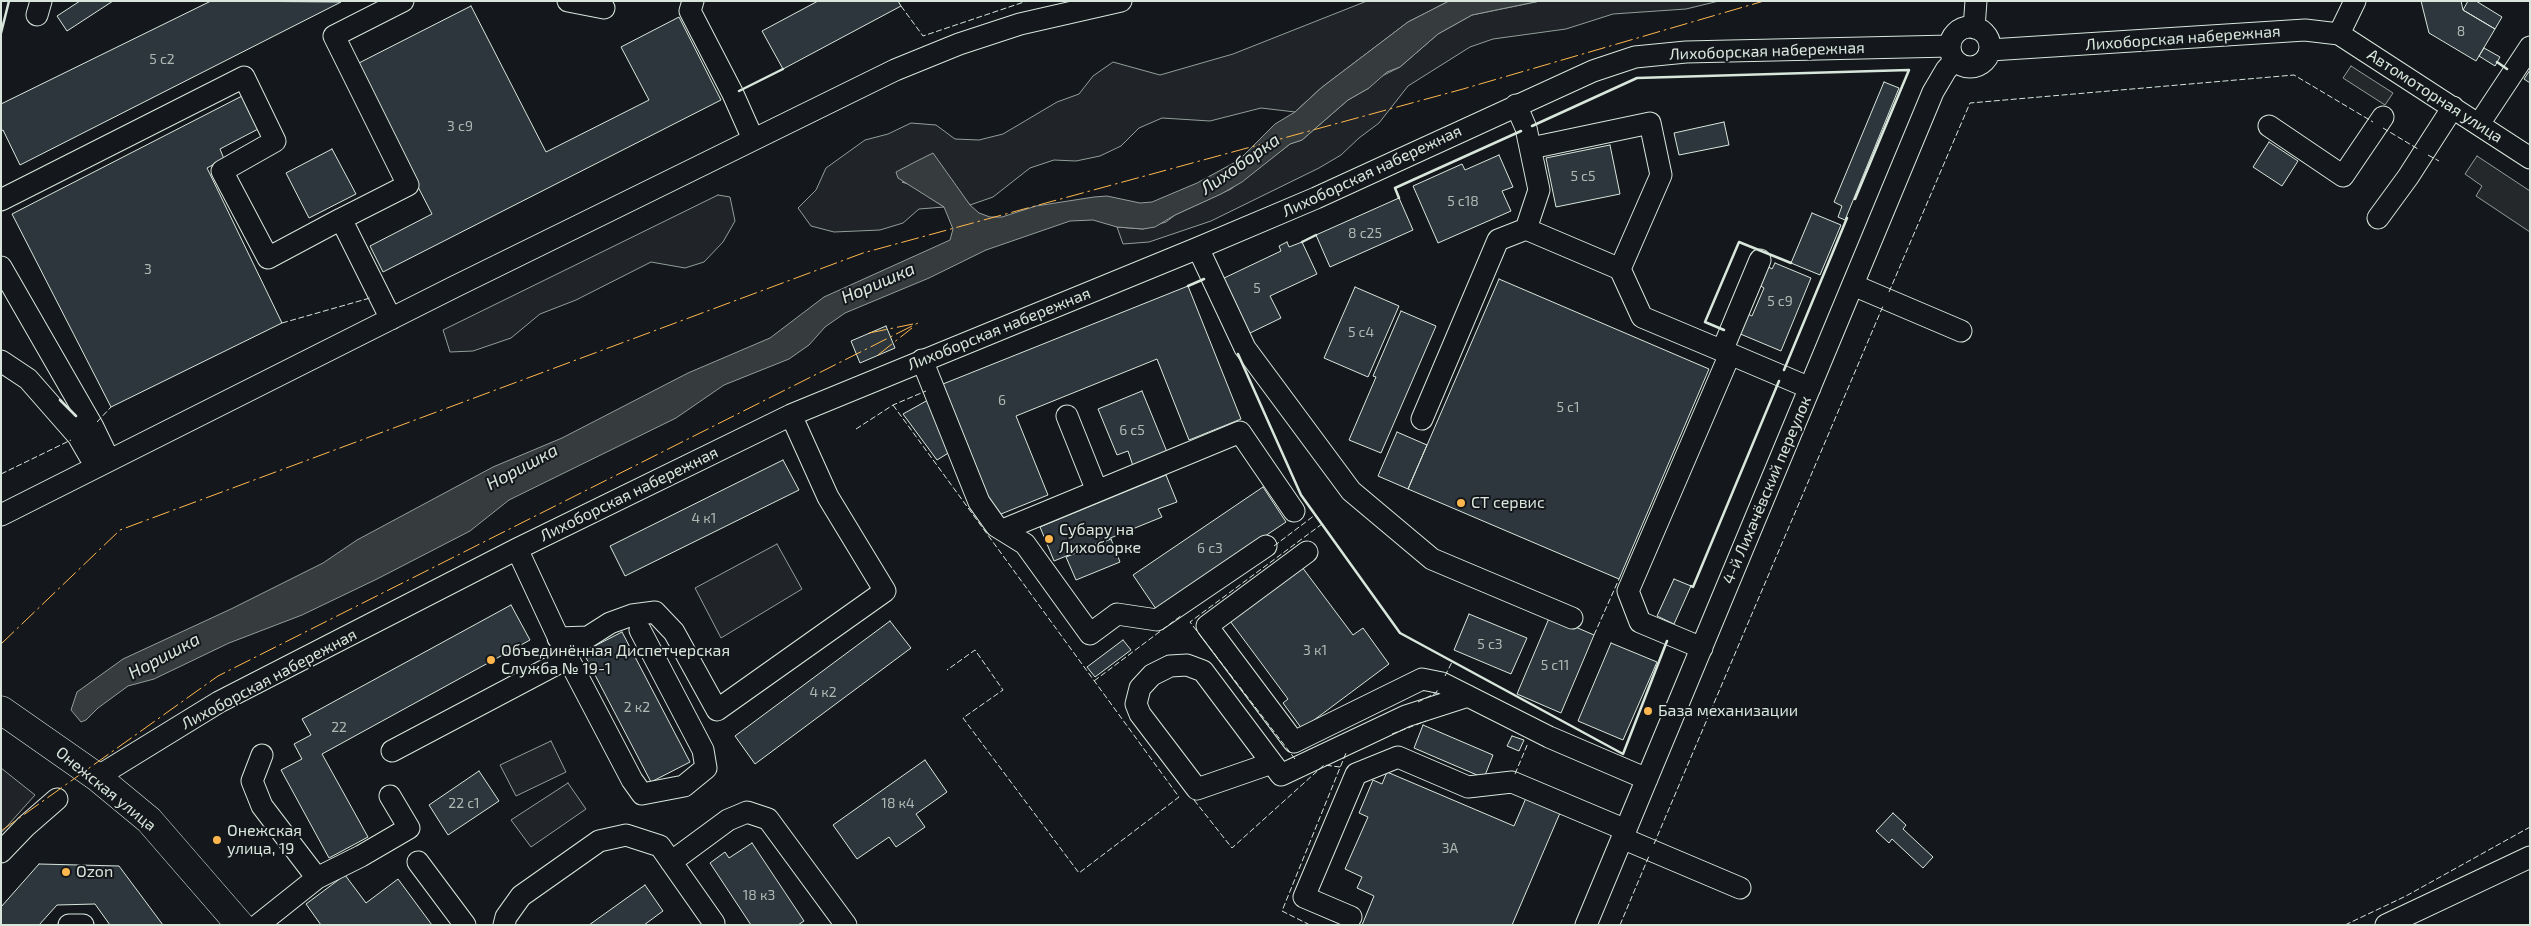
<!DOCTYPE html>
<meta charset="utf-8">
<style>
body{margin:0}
#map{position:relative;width:2531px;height:926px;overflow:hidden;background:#14181c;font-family:"Exo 2",sans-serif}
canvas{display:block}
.frame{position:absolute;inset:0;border:2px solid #d8e6dc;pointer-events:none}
</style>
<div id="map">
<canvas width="2531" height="926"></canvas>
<div class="frame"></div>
</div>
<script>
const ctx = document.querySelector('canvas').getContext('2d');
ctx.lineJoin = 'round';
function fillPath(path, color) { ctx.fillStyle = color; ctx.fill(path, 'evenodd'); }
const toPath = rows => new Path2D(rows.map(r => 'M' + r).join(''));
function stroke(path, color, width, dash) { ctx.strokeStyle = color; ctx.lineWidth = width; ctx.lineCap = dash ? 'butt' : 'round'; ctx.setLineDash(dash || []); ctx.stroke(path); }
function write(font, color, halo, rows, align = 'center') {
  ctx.font = font + ' "Exo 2",sans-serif'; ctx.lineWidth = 4; ctx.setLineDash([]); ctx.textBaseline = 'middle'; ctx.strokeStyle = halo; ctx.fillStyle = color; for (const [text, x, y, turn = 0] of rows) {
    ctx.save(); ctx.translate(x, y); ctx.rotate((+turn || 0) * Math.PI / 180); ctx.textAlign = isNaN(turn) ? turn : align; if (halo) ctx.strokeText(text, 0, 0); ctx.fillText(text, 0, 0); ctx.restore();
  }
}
const green = toPath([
 [1367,1,1449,1,1408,22,1321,88,1295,112,1261,108,1210,121,1162,118,1139,128,1121,146,1100,156,1076,161,1054,160,1030,168,993,197,970,205,962,196,902,182,914,186,944,207,919,209,903,223,880,230,834,232,811,226,798,208,816,190,826,168,865,140,888,134,911,123,936,125,955,139,979,140,1003,134,1057,102,1079,94,1093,76,1113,62,1160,75,1233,54,1367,1],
 [1540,1,1719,1,1686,9,1613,14,1566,29,1493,39,1470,47,1408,86,1379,123,1359,138,1341,155,1319,168,1211,221,1149,242,1123,244,1117,227,1143,229,1166,222,1175,215,1231,189,1290,144,1302,140,1348,100,1369,88,1378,78,1400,67,1438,34,1472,15,1540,1],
 [718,195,730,197,735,221,723,242,704,262,685,268,651,262,576,300,540,314,511,338,473,351,450,352,443,330,718,195],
 [777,544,802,589,721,638,695,588,777,544],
 [551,741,566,772,516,796,500,765,551,741],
 [1,768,35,795,1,833,1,768],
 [568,783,586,809,531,847,511,820,568,783]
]);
fillPath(green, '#202428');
stroke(green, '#939e99', 1);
const parking = toPath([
 [2351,66,2393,93,2385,105,2343,78,2351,66],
 [2477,156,2530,191,2530,232,2476,196,2482,186,2465,174,2477,156]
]);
fillPath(parking, '#24282b');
stroke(parking, '#939e99', 1);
const water = toPath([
 [1449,1,1540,1,1472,15,1438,34,1400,67,1387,72,1369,88,1348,100,1302,140,1290,144,1242,182,1221,194,1175,215,1155,227,1143,229,1117,227,1093,220,1070,221,986,250,929,278,845,313,825,327,809,345,789,359,724,385,676,418,509,500,470,531,377,579,302,615,229,643,154,679,128,686,98,708,86,720,81,722,71,710,77,692,123,659,231,609,323,563,357,540,493,467,562,438,688,373,770,338,824,297,950,240,953,229,944,207,898,178,896,172,913,163,933,153,970,205,979,213,990,217,1002,217,1036,206,1094,197,1107,196,1140,203,1152,202,1197,183,1239,160,1275,124,1295,112,1321,88,1408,22,1449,1]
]);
fillPath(water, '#363b3e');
stroke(water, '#939e99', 1);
const building = toPath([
 [80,1,113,1,67,31,57,16,80,1],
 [211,1,341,2,20,165,3,130,1,131,1,104,211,1],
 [818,1,898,1,901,6,783,69,762,31,818,1],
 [2421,1,2461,1,2463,10,2495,29,2476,61,2429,33,2421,1],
 [2468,1,2476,1,2502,17,2495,29,2463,10,2468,1],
 [471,6,546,152,649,100,621,47,679,17,721,100,383,272,370,246,432,214,355,65,471,6],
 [2484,48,2500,57,2495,66,2479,56,2484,48],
 [2530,70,2530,83,2524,79,2530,70],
 [1884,82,1899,88,1845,220,1838,217,1842,206,1834,202,1884,82],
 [244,95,260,128,220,149,224,159,207,168,282,323,111,407,12,214,244,95],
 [1724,122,1729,145,1679,155,1674,133,1724,122],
 [2269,142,2298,161,2282,186,2253,167,2269,142],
 [1610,145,1620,194,1556,207,1546,158,1610,145],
 [332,149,356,194,309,218,286,173,332,149],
 [1499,155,1513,187,1502,191,1511,211,1438,243,1413,186,1462,164,1465,170,1499,155],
 [1399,198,1413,230,1330,267,1316,235,1399,198],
 [1812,213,1841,225,1820,275,1791,263,1812,213],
 [1287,242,1289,247,1302,242,1317,274,1270,296,1281,318,1248,334,1222,279,1281,251,1279,246,1287,242],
 [1775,263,1811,278,1781,351,1738,333,1746,313,1752,316,1764,288,1759,285,1767,266,1772,269,1775,263],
 [1499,279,1709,369,1619,579,1408,489,1499,279],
 [1188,286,1241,419,1189,440,1157,359,1016,416,1048,495,996,516,943,384,1188,286],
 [1355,287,1399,306,1368,377,1324,358,1355,287],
 [1401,311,1436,326,1381,453,1349,440,1376,377,1373,376,1401,311],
 [886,326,895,348,860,363,851,341,886,326],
 [1142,391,1167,452,1133,466,1128,451,1117,455,1098,409,1142,391],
 [928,400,950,452,937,460,903,414,928,400],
 [1397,432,1427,445,1408,489,1378,476,1397,432],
 [783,460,799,490,625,576,610,546,783,460],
 [1166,475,1177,502,1158,509,1162,517,1054,561,1040,527,1166,475],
 [1263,487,1286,522,1156,609,1133,575,1263,487],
 [1111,539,1120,562,1076,580,1066,557,1111,539],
 [1302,567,1353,635,1363,628,1389,664,1302,729,1283,703,1288,699,1230,621,1302,567],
 [1674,579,1691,586,1674,624,1657,616,1674,579],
 [511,605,530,640,322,754,368,837,329,858,281,770,302,759,294,744,311,735,302,719,511,605],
 [1469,614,1527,638,1511,674,1454,650,1469,614],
 [1550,616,1594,635,1561,713,1517,694,1550,616],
 [890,621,911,648,755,764,735,736,890,621],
 [622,632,690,762,651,782,583,652,622,632],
 [1123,640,1131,650,1095,677,1087,667,1123,640],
 [1611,643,1657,662,1623,740,1578,721,1611,643],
 [1423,725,1493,755,1484,778,1414,748,1423,725],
 [1512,736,1524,740,1519,751,1507,746,1512,736],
 [925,760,947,792,916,814,925,827,896,847,889,837,857,859,833,825,925,760],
 [479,771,499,801,448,835,429,805,479,771],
 [1387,772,1514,826,1526,798,1560,813,1512,925,1362,925,1374,896,1357,888,1362,877,1345,869,1368,817,1359,813,1373,780,1382,784,1387,772],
 [1893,813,1906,825,1903,829,1933,857,1923,868,1892,839,1889,843,1876,831,1893,813],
 [752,843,804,921,798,925,751,925,710,863,725,852,729,858,752,843],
 [39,864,119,866,163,925,110,925,95,904,57,905,39,925,1,925,1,907,39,864],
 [345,875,366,903,398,879,432,925,321,925,306,904,345,875],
 [645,885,663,911,644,925,589,925,645,885]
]);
fillPath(building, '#2c363c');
stroke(building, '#d8e6dc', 1);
const minor = toPath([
 [568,1,604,8],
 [693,1,690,11,733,94,753,139],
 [37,15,41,1],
 '1950 47a20 20 0 1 1 40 0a20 20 0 1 1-40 0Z',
 [1974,28,1976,1],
 [2339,34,2355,1],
 [1990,50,2305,30,2339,34,2530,158],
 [1516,105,1526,128,1539,190,1526,229],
 [2479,124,2530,47],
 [2269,126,2343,176,2383,117],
 [1531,148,1650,123,1661,175,1620,269],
 [1,200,244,77,275,141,222,171,268,258,341,219],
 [2378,218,2408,177,2453,107],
 [1198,248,1245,348,1351,491,1432,559,1572,618],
 [1,267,93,427,109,460],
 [1853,285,1961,331],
 [391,319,341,219,408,185,334,36,403,1],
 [1722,351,1760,260],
 [922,360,979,502,996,526,1025,544,1090,634,1117,614,1157,620,1266,546],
 [1,361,28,379,78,436,96,467],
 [1067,416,1097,491],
 [1422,419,1498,240,1526,229,1620,269,1642,317,1730,354],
 [1,515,454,287,895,70,959,44,1020,24,1121,1],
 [1003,530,1240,432,1294,511],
 [1307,552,1207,626,1294,742,1422,679,1442,683,1549,737,1647,779],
 [558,638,588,637,610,623,632,615,655,612,674,632,717,710,885,591,828,497,791,415],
 [1702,648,1640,622,1628,591,1730,354,1810,388],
 [568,658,632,780,642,794,684,786,706,768,703,750,640,630],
 [392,751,568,658,517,549],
 [262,755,252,781,262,806,317,878],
 [1272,763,1197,789,1140,714,1136,704,1140,688,1152,675,1170,666,1187,665,1203,671,1281,775,1406,716,1468,696],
 [97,777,219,702,517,549,791,415,1198,248,1316,198,1593,71,1635,57,1686,52,1950,46],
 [1622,838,1740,888],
 [1,852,26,826,57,799],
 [418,862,465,925],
 [671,862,728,820,747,812,768,819,846,925],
 [1351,917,1304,897,1356,774,1398,757,1468,787,1512,782,1626,830],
 [69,925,83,925],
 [258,925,317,878,361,856,409,828,390,796],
 [504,925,506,917,521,896,599,841,626,835,660,846,714,923,712,925],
 [1586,925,1933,92,1946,70,1955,60],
 [2386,925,2530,857]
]);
const major = toPath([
 [1,710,97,777,149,820,240,925]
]);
stroke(minor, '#d8e6dc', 23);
stroke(major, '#d8e6dc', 29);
stroke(minor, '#14181c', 21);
stroke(major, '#14181c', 28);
stroke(toPath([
 [901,6,923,36,1027,1],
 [2383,128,2418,149],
 [2428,155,2439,161],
 [1889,292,1970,103,2294,75,2373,122],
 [282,323,370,298,369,296],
 [893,405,1179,797,1079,873,963,718,1003,690,975,650,947,670],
 [97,422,111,407],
 [856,429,893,405,926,391],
 [1,474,71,440],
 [1274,546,1315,515],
 [1594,635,1619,579],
 [1445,676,1452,662],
 [1094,681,1182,615],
 [1418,702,1436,693,1438,689],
 [1392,734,1426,721],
 [1295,759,1190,622,1322,524],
 [1515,774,1528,743],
 [1194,800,1232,848,1324,765,1340,767],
 [1654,844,1883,306],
 [1310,925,1282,911,1346,753],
 [1620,925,1649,856],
 [2345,925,2406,896,2530,827]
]), '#d8e6dc', 1, [6, 2.5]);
stroke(toPath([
 [1,33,9,1],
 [2497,62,2507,69],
 [739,91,783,69],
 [1532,126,1637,78,1909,70,1855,199],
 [1399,198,1395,188,1521,131],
 [1302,242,1316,235],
 [1188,286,1204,279],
 [1724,330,1705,322,1739,242,1791,263],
 [1238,354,1301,495,1400,633,1623,754,1667,641],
 [1784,370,1847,218],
 [60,400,76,416],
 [1691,586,1693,587,1779,381]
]), '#d8e6dc', 2.5);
stroke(toPath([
 [869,333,913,324],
 [878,355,912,328],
 [1,644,120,530,863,253,1463,89,1764,1],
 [1,831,218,676,918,323]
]), '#ffb74d', 1, [18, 4, 2.5, 4]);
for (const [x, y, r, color] of [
 [1461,503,5,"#ffb74d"],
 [1049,539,5,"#ffb74d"],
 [491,660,5,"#ffb74d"],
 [1648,711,5,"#ffb74d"],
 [217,840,5,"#ffb74d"],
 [66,872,5,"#ffb74d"]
]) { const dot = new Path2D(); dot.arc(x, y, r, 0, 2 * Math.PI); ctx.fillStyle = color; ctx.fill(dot); stroke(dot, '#14181c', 2); }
write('14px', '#adbab4', null, [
 ["8",2461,31],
 ["5 с2",162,59],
 ["3 с9",460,126],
 ["5 с5",1583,176],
 ["5 с18",1463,201],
 ["8 с25",1365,233],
 ["3",148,269],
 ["5",1257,288],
 ["5 с9",1780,301],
 ["5 с4",1361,332],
 ["6",1002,400],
 ["5 с1",1568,407],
 ["6 с5",1132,430],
 ["4 к1",704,518],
 ["6 с3",1210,548],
 ["5 с3",1490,644],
 ["3 к1",1315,650],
 ["5 с11",1555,665],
 ["4 к2",823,692],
 ["2 к2",637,707],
 ["22",339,727],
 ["22 с1",464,803],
 ["18 к4",898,803],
 ["3А",1450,848],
 ["18 к3",759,895]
]);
write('16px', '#d8e6dc', '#14181c', [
 ["Лихоборская набережная",2183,38,-4],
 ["Лихоборская набережная",1767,51,-2],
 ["Автомоторная улица",2435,96,33],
 ["Лихоборская набережная",1372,171,-25],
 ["Лихоборская набережная",999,329,-22],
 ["4-й Лихачёвский переулок",1767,490,-67],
 ["Лихоборская набережная",629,494,-26],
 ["Лихоборская набережная",269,679,-28],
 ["Онежская улица",106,789,39]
]);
write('16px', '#d8e6dc', '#14181c', [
 ["СТ сервис",1471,503],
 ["Субару на",1059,530],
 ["Лихоборке",1059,548],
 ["Объединённая Диспетчерская",501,651],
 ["Служба № 19-1",501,669],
 ["База механизации",1658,711],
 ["Онежская",227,831],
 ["улица, 19",227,849],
 ["Ozon",76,872]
], 'left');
write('italic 18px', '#d8e6dc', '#14181c', [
 ["Лихоборка",1240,164,-35],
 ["Норишка",878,283,-23],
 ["Норишка",522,467,-28],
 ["Норишка",164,656,-28]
]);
</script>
